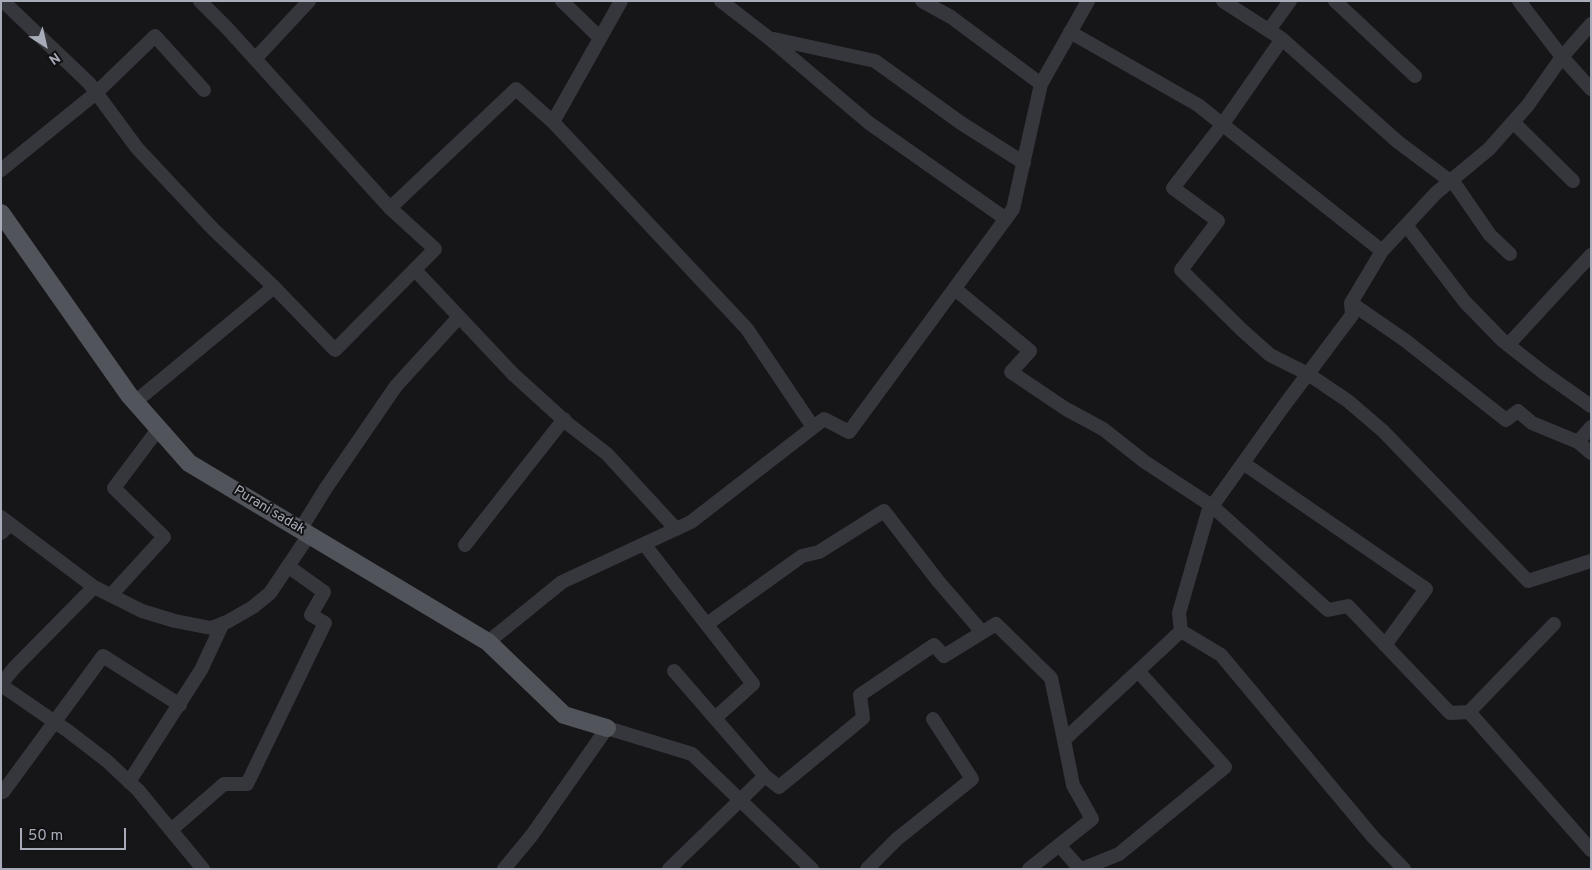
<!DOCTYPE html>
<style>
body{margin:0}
#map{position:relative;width:1592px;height:870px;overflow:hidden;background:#161618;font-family:Overpass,sans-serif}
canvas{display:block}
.frame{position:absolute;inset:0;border:2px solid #a7acb8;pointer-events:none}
.north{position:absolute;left:20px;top:20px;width:50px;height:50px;-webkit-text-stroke:4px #111113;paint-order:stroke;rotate:145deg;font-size:14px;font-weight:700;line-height:20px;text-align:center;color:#a7acb8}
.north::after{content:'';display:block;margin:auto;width:18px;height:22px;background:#a7acb8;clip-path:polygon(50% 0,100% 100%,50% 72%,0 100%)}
.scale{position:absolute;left:20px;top:828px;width:106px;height:22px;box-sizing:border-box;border:2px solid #a7acb8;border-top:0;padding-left:6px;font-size:15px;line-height:18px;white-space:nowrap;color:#a7acb8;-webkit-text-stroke:4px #111113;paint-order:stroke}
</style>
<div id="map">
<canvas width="1592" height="870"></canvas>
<div class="frame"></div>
<div class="north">N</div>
<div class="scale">50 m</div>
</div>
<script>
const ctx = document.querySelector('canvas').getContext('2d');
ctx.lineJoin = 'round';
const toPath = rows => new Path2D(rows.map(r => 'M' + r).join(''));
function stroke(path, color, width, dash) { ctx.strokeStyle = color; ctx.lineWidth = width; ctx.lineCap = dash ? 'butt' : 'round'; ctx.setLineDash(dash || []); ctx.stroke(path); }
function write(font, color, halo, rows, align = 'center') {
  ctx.font = font + ' Overpass,sans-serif'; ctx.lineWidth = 4; ctx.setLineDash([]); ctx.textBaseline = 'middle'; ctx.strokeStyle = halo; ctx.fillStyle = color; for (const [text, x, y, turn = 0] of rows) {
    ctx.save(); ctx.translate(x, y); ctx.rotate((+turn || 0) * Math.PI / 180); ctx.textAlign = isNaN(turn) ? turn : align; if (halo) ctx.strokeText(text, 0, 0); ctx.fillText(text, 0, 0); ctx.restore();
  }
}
stroke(toPath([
 [200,1,227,28,390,208,516,89,553,122],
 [562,1,600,38],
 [621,1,553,122,747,329,813,427],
 [721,1,770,39,869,123,1006,219],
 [922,1,951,17,1041,84],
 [1223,1,1282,39,1398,142,1450,181],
 [1335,1,1415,76],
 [1519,1,1562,57,1591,89],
 [7,5,89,83,137,148,213,229,274,287,135,402],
 [1269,30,1290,1],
 [1070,32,1198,105,1382,251],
 [774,39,875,61,961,123,1024,163],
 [1282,39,1222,125,1173,188,1218,221,1181,270,1243,331,1270,355,1308,374,1348,401,1383,431,1528,581,1591,561],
 [255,59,309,1],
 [1513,122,1573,181],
 [1,170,96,93,155,36,204,90],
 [1452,180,1490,235,1510,254],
 [1406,225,1465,302,1503,341,1544,373,1591,406],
 [415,270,513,374,567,423,607,454,676,529],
 [274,287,335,350,435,249,390,208],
 [955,289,1030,351,1011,372,1066,409,1103,429,1145,462,1212,506,1328,610,1348,606,1450,713,1469,712,1591,850],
 [1351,303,1406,341,1506,420,1518,411,1532,423,1578,442,1591,453],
 [1508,345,1591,255],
 [1578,442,1591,427],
 [1243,463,1426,589,1385,645],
 [1,517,94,587],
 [300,530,326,488,396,386,459,317],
 [1,533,10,524],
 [644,544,753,684,715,718],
 [465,545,564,419],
 [111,595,164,537,114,488,159,428],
 [707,624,802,556,819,552,884,511,938,581,982,632],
 [1181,631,1221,655,1373,837,1404,869],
 [488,642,562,582,691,522,824,419,849,432,1013,209,1041,84,1088,1],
 [674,671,765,776],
 [1,684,15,667,94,587,142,611,175,621,211,628,227,622,253,607,270,593,309,535],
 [1,685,68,731,107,761,138,790,203,869],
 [1469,712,1554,624],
 [129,782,201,670,223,623],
 [3,792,103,656,180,705],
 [171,830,224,784,247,784,325,623,311,615,324,592,289,567],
 [1059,845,1080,869],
 [504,869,532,835,607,728,692,754,812,869],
 [669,869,765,776,779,787,863,718,860,695,934,645,944,656,996,624,1051,678,1064,740],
 [867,869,897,839,972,779,933,719],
 [1029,869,1092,819,1073,785,1064,740,1181,631,1179,613,1208,512,1283,407,1352,315,1351,303,1382,251,1436,193,1489,149,1528,105,1562,57,1591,24],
 [1082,869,1119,854,1225,767,1138,671]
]), '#36373d', 14);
stroke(toPath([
 [1,213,129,395,189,463,488,642,564,715,607,728]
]), '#52545c', 18);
write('14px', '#a7acb8', '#111113', [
 ["Purani sadak",269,511,31]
]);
</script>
